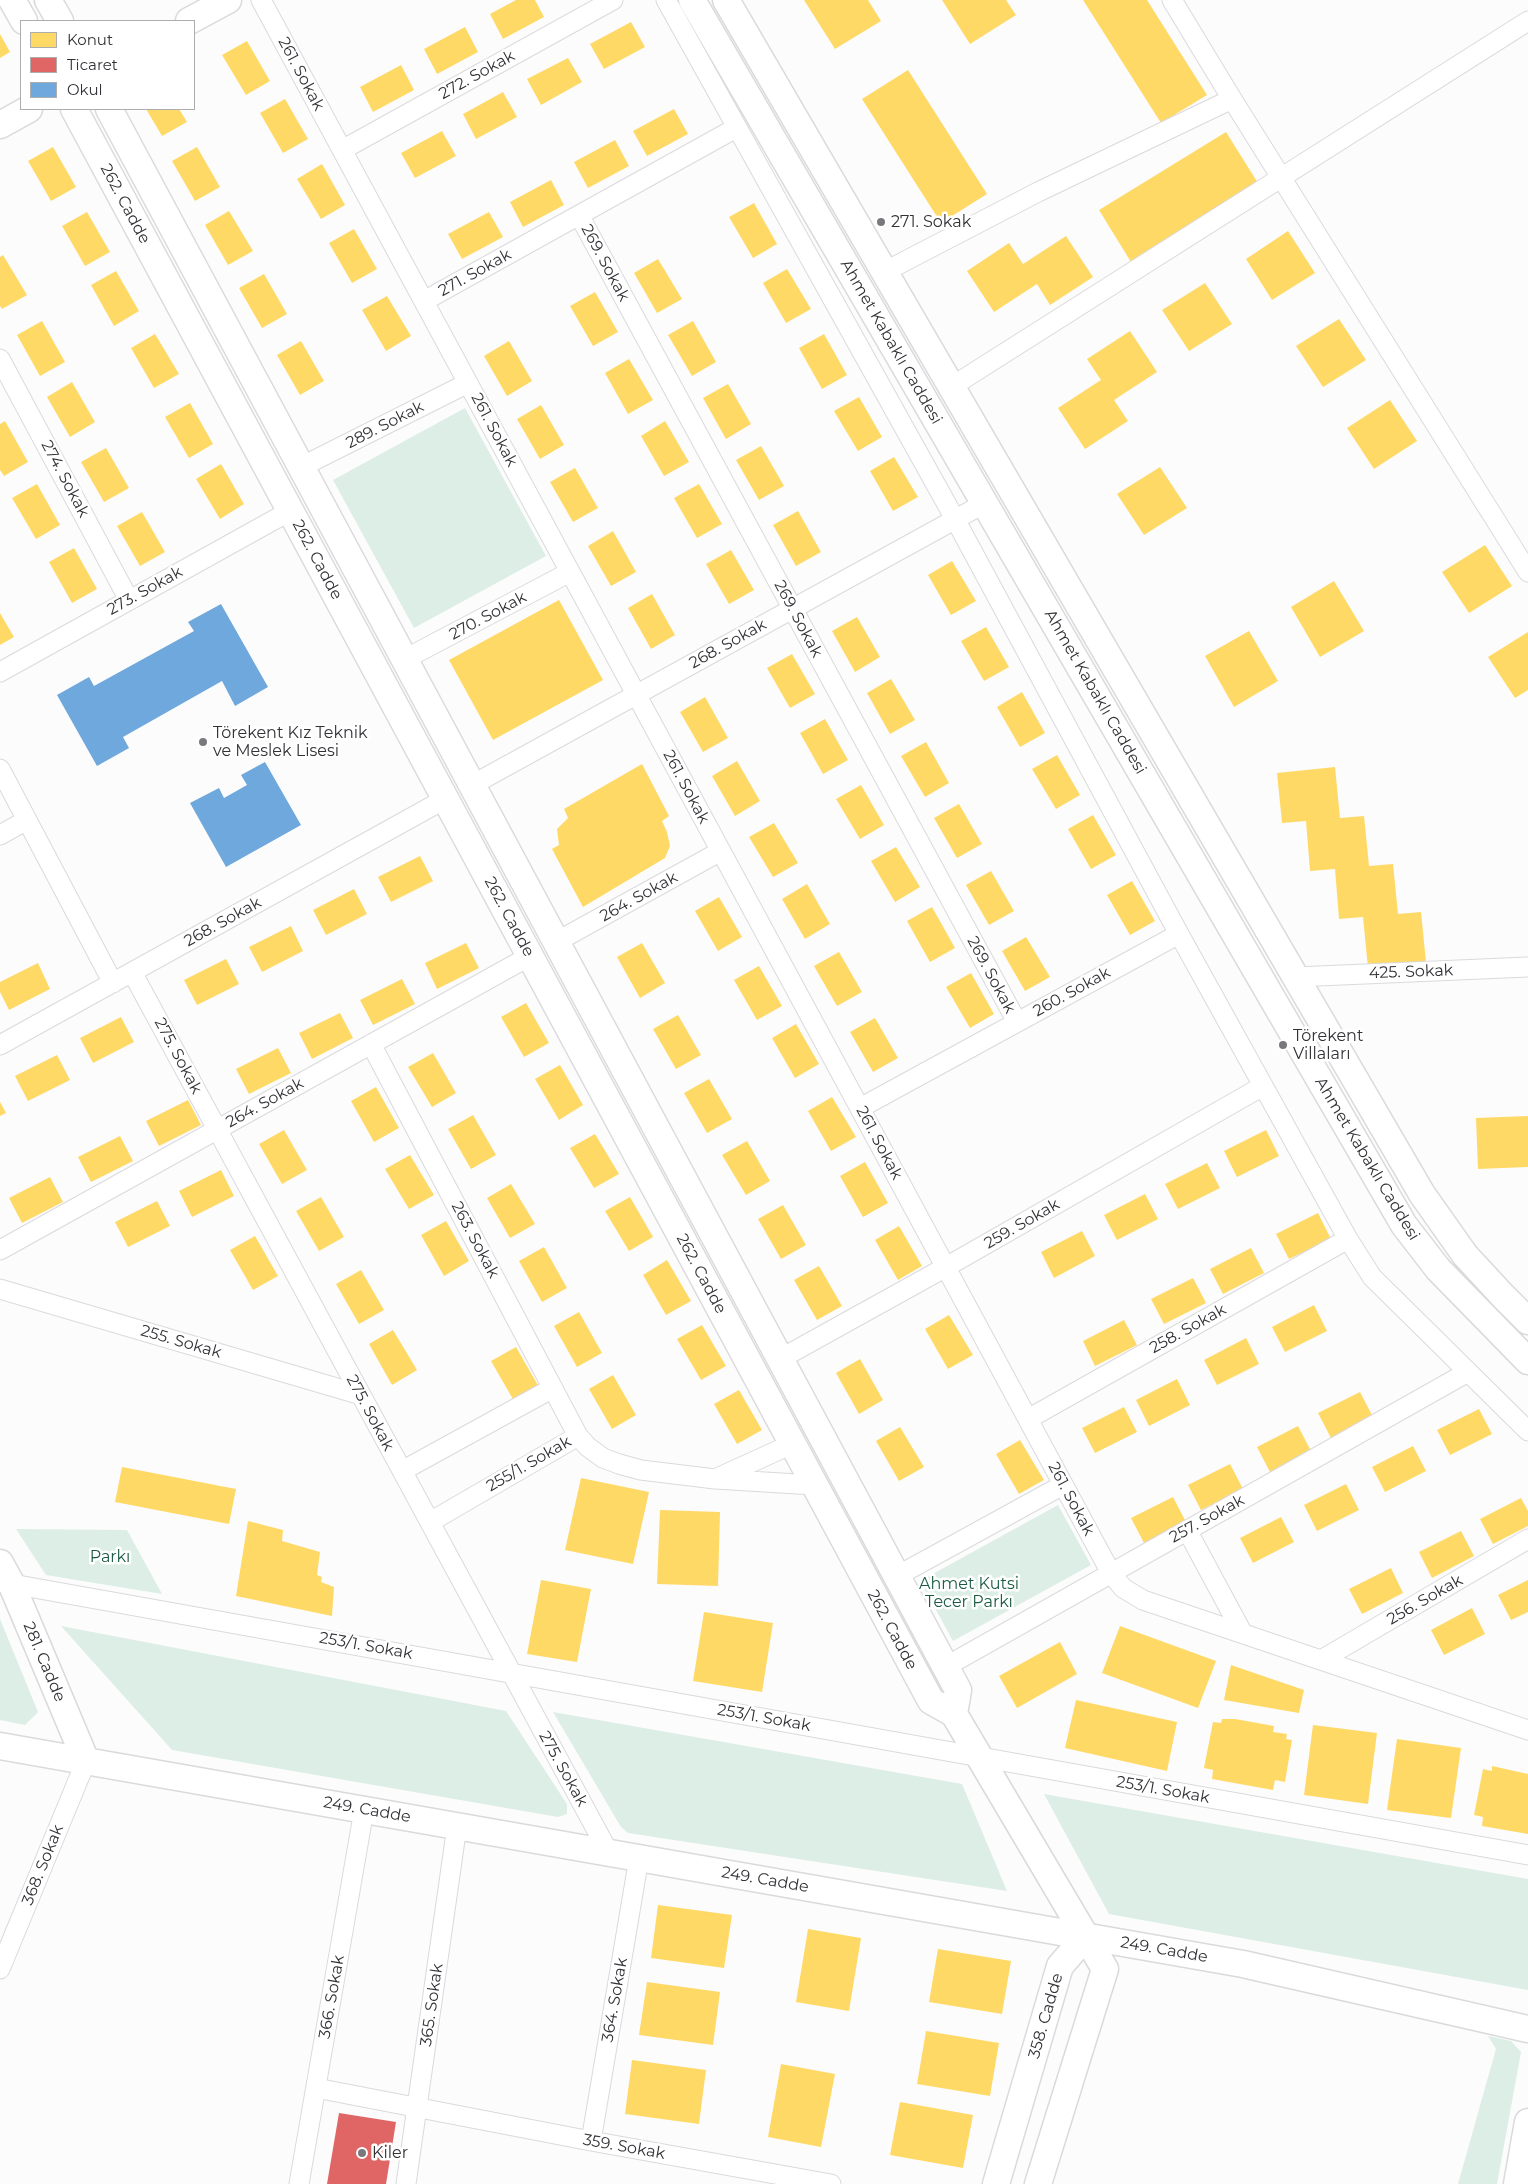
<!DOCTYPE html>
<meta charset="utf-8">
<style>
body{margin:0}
#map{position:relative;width:1528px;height:2184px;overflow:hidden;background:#fcfcfd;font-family:Montserrat,sans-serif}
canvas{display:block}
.legend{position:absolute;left:20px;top:20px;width:175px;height:90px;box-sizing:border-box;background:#fff;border:1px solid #adadaf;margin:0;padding:6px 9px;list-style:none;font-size:15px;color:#323136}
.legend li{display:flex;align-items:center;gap:10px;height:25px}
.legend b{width:25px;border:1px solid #adadaf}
</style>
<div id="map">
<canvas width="1528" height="2184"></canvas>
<ul class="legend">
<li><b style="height:14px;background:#ffd966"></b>Konut</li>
<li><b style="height:14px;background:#e06666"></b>Ticaret</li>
<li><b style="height:14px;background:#6fa8dc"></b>Okul</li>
</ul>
</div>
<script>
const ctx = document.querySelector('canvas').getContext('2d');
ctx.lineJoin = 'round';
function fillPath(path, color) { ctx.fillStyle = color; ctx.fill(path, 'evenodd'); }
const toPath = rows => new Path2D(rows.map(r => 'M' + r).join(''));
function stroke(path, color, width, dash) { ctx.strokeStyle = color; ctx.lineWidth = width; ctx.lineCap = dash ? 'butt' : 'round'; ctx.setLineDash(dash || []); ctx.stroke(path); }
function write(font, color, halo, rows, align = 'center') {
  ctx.font = font + ' Montserrat,sans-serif'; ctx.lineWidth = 5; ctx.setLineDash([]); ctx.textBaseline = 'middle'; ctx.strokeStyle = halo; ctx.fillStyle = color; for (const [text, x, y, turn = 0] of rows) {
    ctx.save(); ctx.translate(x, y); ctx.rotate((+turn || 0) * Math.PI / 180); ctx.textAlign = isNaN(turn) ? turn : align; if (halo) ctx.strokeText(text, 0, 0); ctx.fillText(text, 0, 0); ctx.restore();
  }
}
fillPath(toPath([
 [465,408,546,556,414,628,333,480],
 [1058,1505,1091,1565,953,1641,920,1581],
 [16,1529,127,1530,162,1594,46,1575],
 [0,1619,38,1712,25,1725,0,1720],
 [61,1626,506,1711,567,1804,567,1814,558,1817,172,1750],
 [553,1712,962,1784,1007,1891,628,1833,621,1827],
 [1044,1794,1528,1879,1528,1990,1109,1914],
 [1488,2036,1511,2041,1521,2052,1497,2184,1458,2184,1496,2049]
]), '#ddeee6');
fillPath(toPath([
 [516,0,535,0,544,17,503,39,490,14],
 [804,0,868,0,881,21,835,49],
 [942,0,1006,0,1016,15,970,44],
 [1083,0,1147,0,1207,95,1161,123],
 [631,22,645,47,604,69,590,44],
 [465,27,478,52,437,74,424,49],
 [0,34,10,52,0,58],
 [247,41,270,81,246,95,222,55],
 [568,58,582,82,541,105,527,79],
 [401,65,414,90,373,112,360,87],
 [908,70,987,194,941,223,862,99],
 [503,92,517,117,476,139,463,114],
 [285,99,308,139,283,153,260,113],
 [146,109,179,109,187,122,162,136],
 [674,109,688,134,647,156,633,131],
 [442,131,456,156,415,178,401,153],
 [1226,132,1258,183,1131,262,1099,210],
 [615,140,629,166,588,188,574,162],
 [53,147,76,187,51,201,28,161],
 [197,147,220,187,195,201,172,161],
 [322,164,345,205,321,219,297,179],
 [551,180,564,205,523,227,510,202],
 [754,203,777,244,753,258,729,217],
 [229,211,253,251,228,265,205,225],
 [87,212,110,252,85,266,62,226],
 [489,212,503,237,462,259,448,234],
 [354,229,377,269,352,283,329,243],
 [1288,231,1315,273,1272,300,1246,259],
 [1066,236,1093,277,1050,305,1037,284,994,312,967,271,1009,243,1023,264],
 [3,255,27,295,2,309,0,306,0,257],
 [658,259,682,299,657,313,634,273],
 [787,269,811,309,786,323,763,283],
 [116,271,139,311,114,326,91,285],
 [264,274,287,314,262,328,239,288],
 [1205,283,1232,324,1189,351,1162,310],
 [595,292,618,332,593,346,570,306],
 [387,296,411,336,386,351,362,310],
 [1339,319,1366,360,1323,387,1296,346],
 [42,321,65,362,40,376,17,335],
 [693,321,716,362,692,376,668,335],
 [1130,331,1157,372,1114,400,1128,421,1085,449,1058,408,1101,380,1087,359],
 [155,334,179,374,154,388,131,348],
 [824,334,847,375,822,389,799,348],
 [301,341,324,381,300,395,277,355],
 [509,341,532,381,507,396,484,356],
 [629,359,653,400,628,414,605,373],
 [72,382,95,422,70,437,47,397],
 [728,384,751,424,726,439,703,398],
 [859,397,882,437,858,451,834,411],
 [1390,400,1417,441,1374,469,1347,428],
 [190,403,213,444,189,458,165,417],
 [541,405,564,445,540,459,517,419],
 [5,421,28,462,4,476,0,470,0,424],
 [665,421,689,462,664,476,641,436],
 [761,446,784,486,759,500,736,460],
 [106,448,129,488,104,502,81,462],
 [894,457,918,497,893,511,870,471],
 [221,464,244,504,220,519,196,479],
 [1160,467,1187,508,1144,535,1117,494],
 [575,468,598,508,573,522,550,482],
 [37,484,60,525,36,539,12,498],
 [699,484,722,524,697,538,674,498],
 [798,511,821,552,796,566,773,525],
 [142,512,165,552,140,566,117,526],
 [613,531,636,572,611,586,588,546],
 [1485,545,1512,586,1469,613,1442,572],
 [74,548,97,589,72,603,49,562],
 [731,550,754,590,729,604,706,564],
 [952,561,976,601,951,615,928,575],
 [1334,581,1364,631,1320,657,1291,607],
 [652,594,675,635,651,649,628,608],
 [559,600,603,680,493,740,449,660],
 [0,613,14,637,0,645],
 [857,617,880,657,855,672,832,631],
 [986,627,1009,667,984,681,961,641],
 [1249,631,1278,681,1234,707,1205,656],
 [1528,632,1528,690,1515,698,1488,657],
 [792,654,815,694,790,708,767,668],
 [891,679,915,720,890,734,867,693],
 [1022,692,1045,733,1020,747,997,707],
 [705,697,728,738,703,752,680,712],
 [825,719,848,760,823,774,800,733],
 [926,742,949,783,925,797,901,756],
 [1057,755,1080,795,1056,809,1032,769],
 [737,761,760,801,735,816,712,776],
 [642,764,669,816,662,821,667,832,670,846,665,858,583,907,552,849,559,845,557,829,568,818,564,809],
 [1335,767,1340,818,1364,816,1369,866,1393,864,1398,914,1421,912,1426,962,1368,968,1363,917,1339,919,1335,869,1310,871,1306,821,1282,823,1277,773],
 [861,785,884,825,860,839,836,799],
 [959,804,982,844,957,858,934,818],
 [1093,815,1116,855,1091,869,1068,829],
 [774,823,798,863,773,877,749,837],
 [896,847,920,887,895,902,871,861],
 [420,856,433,881,391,902,378,877],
 [991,871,1014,911,989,925,966,885],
 [1132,881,1155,921,1130,935,1107,895],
 [807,884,830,924,805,939,782,899],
 [354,889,367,914,326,935,313,910],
 [719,897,742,937,718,951,695,911],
 [932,907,955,948,930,962,907,921],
 [291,926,303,951,262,972,249,947],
 [1026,937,1050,977,1025,991,1002,951],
 [466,943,479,968,437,989,425,963],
 [642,943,665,983,640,998,617,957],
 [839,952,862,992,837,1006,814,966],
 [226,959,239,984,197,1005,184,980],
 [38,963,50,989,9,1010,0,992,0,982],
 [759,966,782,1006,757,1020,734,980],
 [971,973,994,1014,970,1028,946,987],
 [402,979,415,1004,373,1025,360,1000],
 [526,1003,549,1043,524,1057,501,1017],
 [340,1013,353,1038,312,1059,299,1033],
 [678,1015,701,1055,676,1069,653,1029],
 [121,1017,134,1042,93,1063,80,1038],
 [875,1018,898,1058,873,1072,850,1032],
 [796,1024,819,1064,795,1078,772,1038],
 [278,1048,291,1073,249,1094,236,1069],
 [433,1053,456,1093,432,1107,408,1067],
 [57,1055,70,1080,28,1101,15,1076],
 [560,1065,583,1105,559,1120,535,1079],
 [709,1079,732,1119,707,1133,684,1093],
 [376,1087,399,1128,374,1142,351,1101],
 [832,1097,856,1137,831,1151,808,1111],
 [188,1100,201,1125,159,1146,146,1121],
 [0,1102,6,1113,0,1116],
 [473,1115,496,1155,471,1169,448,1129],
 [1528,1116,1528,1167,1478,1169,1476,1118],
 [284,1130,307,1170,282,1184,259,1144],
 [1266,1130,1279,1156,1237,1177,1224,1151],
 [595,1134,619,1174,594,1188,570,1148],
 [120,1136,133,1161,91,1182,78,1157],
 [747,1141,770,1181,746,1195,722,1155],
 [410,1155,434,1195,409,1209,385,1169],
 [865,1162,888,1203,863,1217,840,1176],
 [1207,1163,1220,1188,1178,1209,1165,1184],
 [221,1170,234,1196,192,1217,179,1191],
 [50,1177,63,1202,22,1223,9,1198],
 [511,1184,535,1224,510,1238,487,1198],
 [1145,1194,1158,1219,1117,1240,1104,1215],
 [321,1197,344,1237,319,1251,296,1211],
 [630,1197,653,1237,629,1251,605,1211],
 [157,1201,170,1226,128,1247,115,1222],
 [783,1205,806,1245,781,1259,758,1219],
 [1318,1213,1331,1239,1289,1259,1276,1234],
 [446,1221,469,1261,444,1276,421,1235],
 [899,1226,922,1266,898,1280,875,1240],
 [1082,1231,1095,1256,1054,1278,1041,1252],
 [255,1236,278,1276,253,1290,230,1250],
 [544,1247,567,1288,542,1302,519,1261],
 [1251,1248,1264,1273,1223,1294,1210,1269],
 [667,1260,691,1301,666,1315,643,1275],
 [819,1266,842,1306,817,1320,794,1280],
 [361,1270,384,1310,359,1324,336,1284],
 [1193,1278,1206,1303,1164,1324,1151,1299],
 [1314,1305,1327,1331,1285,1352,1272,1327],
 [579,1312,602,1353,577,1367,554,1326],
 [949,1315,973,1355,948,1369,925,1329],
 [1124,1320,1137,1345,1095,1366,1083,1341],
 [702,1325,726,1366,701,1380,677,1339],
 [393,1330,417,1370,392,1385,369,1344],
 [1246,1338,1259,1364,1217,1385,1204,1360],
 [516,1347,539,1387,514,1401,491,1361],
 [860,1359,883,1400,859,1414,836,1373],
 [613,1375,636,1415,612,1429,589,1389],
 [1177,1379,1190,1405,1149,1426,1136,1400],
 [739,1390,762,1430,737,1444,714,1404],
 [1360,1392,1373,1417,1331,1438,1318,1413],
 [1124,1407,1137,1432,1095,1453,1082,1428],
 [1479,1409,1492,1434,1450,1455,1437,1430],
 [1298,1426,1311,1451,1270,1472,1257,1447],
 [900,1427,924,1467,899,1481,876,1441],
 [1020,1440,1044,1480,1019,1494,996,1454],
 [1413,1446,1426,1471,1385,1492,1372,1467],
 [1230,1464,1243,1489,1201,1510,1188,1485],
 [122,1467,236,1489,229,1524,115,1502],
 [581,1478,649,1492,633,1564,565,1550],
 [1346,1484,1359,1510,1317,1531,1304,1505],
 [1173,1497,1186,1522,1144,1543,1131,1518],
 [1521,1498,1528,1511,1528,1526,1493,1544,1480,1519],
 [660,1510,720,1512,718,1586,657,1584],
 [1281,1517,1294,1542,1253,1563,1240,1538],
 [248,1521,283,1530,282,1541,320,1552,317,1575,322,1577,321,1582,334,1587,332,1616,236,1596],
 [1461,1531,1474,1556,1432,1578,1419,1552],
 [1391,1568,1403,1593,1362,1614,1349,1589],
 [541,1580,591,1589,577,1662,527,1654],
 [1528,1580,1528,1612,1511,1620,1498,1595],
 [1472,1608,1485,1634,1444,1655,1431,1630],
 [704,1612,773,1623,762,1692,693,1681],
 [1120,1626,1216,1661,1198,1708,1102,1673],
 [1060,1642,1077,1674,1017,1708,999,1676],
 [1231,1665,1304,1690,1299,1713,1224,1700],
 [1076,1700,1177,1722,1167,1771,1065,1748],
 [1222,1719,1235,1719,1274,1726,1273,1732,1287,1734,1286,1739,1292,1740,1285,1782,1275,1780,1273,1790,1212,1779,1213,1770,1204,1768,1213,1722,1221,1723],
 [1313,1725,1377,1733,1368,1804,1304,1795],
 [1397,1739,1461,1748,1451,1818,1387,1810],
 [1492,1766,1528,1774,1528,1834,1482,1826,1483,1817,1474,1815,1483,1769,1492,1771],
 [658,1905,732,1915,724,1968,651,1958],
 [808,1929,861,1938,849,2011,796,2002],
 [938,1949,1011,1961,1002,2014,929,2002],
 [647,1982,720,1992,713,2045,639,2035],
 [926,2031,999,2043,990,2096,917,2084],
 [632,2060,706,2070,699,2124,625,2114],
 [781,2064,835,2074,821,2147,768,2137],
 [900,2102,973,2115,963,2168,890,2155]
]), '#ffd966');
fillPath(toPath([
 [339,2113,396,2122,386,2184,327,2184]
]), '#e06666');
fillPath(toPath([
 [221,604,268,687,235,706,222,681,123,737,129,748,97,766,57,695,89,677,94,686,194,631,188,622],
 [265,762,301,825,226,867,190,803,219,788,224,798,247,785,241,775]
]), '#6fa8dc');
const street = toPath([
 [261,0,1111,1573,1123,1588,1143,1600,1528,1730],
 [666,0,955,519,1179,934,1348,1239,1372,1277,1528,1431],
 [1172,0,1232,99,1528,572],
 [342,150,613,0],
 [579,215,1017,1022],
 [884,272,1038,192,1232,99],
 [424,301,736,128],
 [0,359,129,600],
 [951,387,1528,21],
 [301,467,468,383],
 [405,659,570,572],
 [0,672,290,511],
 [0,769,113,983],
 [472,785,985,503],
 [0,835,27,820],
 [556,942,721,851],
 [132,972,609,1853],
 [1295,977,1528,967],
 [371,1044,578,1436],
 [0,1045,445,799],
 [860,1108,1179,934],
 [0,1250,530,956],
 [0,1289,361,1395],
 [780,1359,946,1267,1263,1086],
 [1028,1419,1348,1239],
 [792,1444,715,1479,814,1485],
 [402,1471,553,1388],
 [430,1522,578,1436,588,1447,603,1458,619,1464,641,1470,715,1479],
 [1187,1530,1243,1634],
 [897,1576,1063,1485],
 [1,1582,1528,1855],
 [1321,1660,1528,1539],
 [945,1667,1468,1372],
 [0,1969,86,1761],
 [316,2088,591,2141,831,2184],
 [591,2141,639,1858],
 [299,2184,364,1810],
 [406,2184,457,1826]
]);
const secondary = toPath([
 [12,0,24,21],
 [48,0,60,21],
 [692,0,1404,1225,1438,1269,1528,1361],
 [726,0,1422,1194,1465,1255,1503,1296,1528,1321],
 [189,21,228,0],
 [74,109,931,1701,954,1714,1105,1969,1038,2184],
 [109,109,958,1690,954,1714],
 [0,125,29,109],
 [0,1563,11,1583,86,1761],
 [0,1746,1243,1964,1528,2029],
 [996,2184,1060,1966,1086,1936],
 [1517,2184,1528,2122]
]);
stroke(street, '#dad9dc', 21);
stroke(secondary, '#dad9dc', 29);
stroke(street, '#fff', 19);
stroke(secondary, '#fff', 26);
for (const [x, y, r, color] of [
 [881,222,5,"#79787c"],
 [203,742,5,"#79787c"],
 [1283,1045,5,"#79787c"],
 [362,2153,5,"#79787c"]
]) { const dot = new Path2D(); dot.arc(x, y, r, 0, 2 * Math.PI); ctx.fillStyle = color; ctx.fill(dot); stroke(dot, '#fff', 2); }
write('16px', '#323136', '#fff', [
 ["261. Sokak",301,74,62],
 ["272. Sokak",477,75,-29],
 ["262. Cadde",125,204,62],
 ["269. Sokak",605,263,62],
 ["271. Sokak",475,273,-29],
 ["Ahmet Kabaklı Caddesi",891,342,60],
 ["289. Sokak",385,425,-27],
 ["261. Sokak",494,430,62],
 ["274. Sokak",65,479,62],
 ["262. Cadde",317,560,62],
 ["273. Sokak",145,591,-29],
 ["270. Sokak",488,616,-28],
 ["269. Sokak",798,619,62],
 ["268. Sokak",728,644,-29],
 ["Ahmet Kabaklı Caddesi",1095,692,60],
 ["261. Sokak",686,787,62],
 ["264. Sokak",639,897,-29],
 ["262. Cadde",509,917,62],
 ["268. Sokak",223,922,-29],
 ["425. Sokak",1411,972,-2],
 ["269. Sokak",991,975,62],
 ["260. Sokak",1072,992,-29],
 ["275. Sokak",178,1056,62],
 ["264. Sokak",265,1103,-29],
 ["261. Sokak",879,1143,62],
 ["Ahmet Kabaklı Caddesi",1367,1159,59],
 ["259. Sokak",1022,1224,-30],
 ["263. Sokak",475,1240,62],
 ["262. Cadde",701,1274,62],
 ["258. Sokak",1188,1329,-29],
 ["255. Sokak",181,1342,16],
 ["275. Sokak",370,1413,62],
 ["255/1. Sokak",529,1464,-30],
 ["261. Sokak",1071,1499,62],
 ["257. Sokak",1207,1519,-29],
 ["256. Sokak",1425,1600,-30],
 ["262. Cadde",892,1630,62],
 ["253/1. Sokak",366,1646,10],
 ["281. Cadde",44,1662,67],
 ["253/1. Sokak",764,1718,10],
 ["275. Sokak",563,1769,61],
 ["253/1. Sokak",1163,1790,10],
 ["249. Cadde",367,1810,10],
 ["368. Sokak",43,1865,-68],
 ["249. Cadde",765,1880,10],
 ["249. Cadde",1164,1950,10],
 ["366. Sokak",332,1997,-80],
 ["364. Sokak",615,2000,-80],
 ["365. Sokak",432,2005,-82],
 ["358. Cadde",1046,2016,-74],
 ["359. Sokak",624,2147,10]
]);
write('16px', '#323136', '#fff', [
 ["271. Sokak",891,222],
 ["Törekent Kız Teknik",213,733],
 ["ve Meslek Lisesi",213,751],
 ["Törekent",1293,1036],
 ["Villaları",1293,1054],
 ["Kiler",372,2153]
], 'left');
write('16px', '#1b5b43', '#fff', [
 ["Parkı",110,1557],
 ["Ahmet Kutsi",969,1584],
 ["Tecer Parkı",969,1602]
]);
</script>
